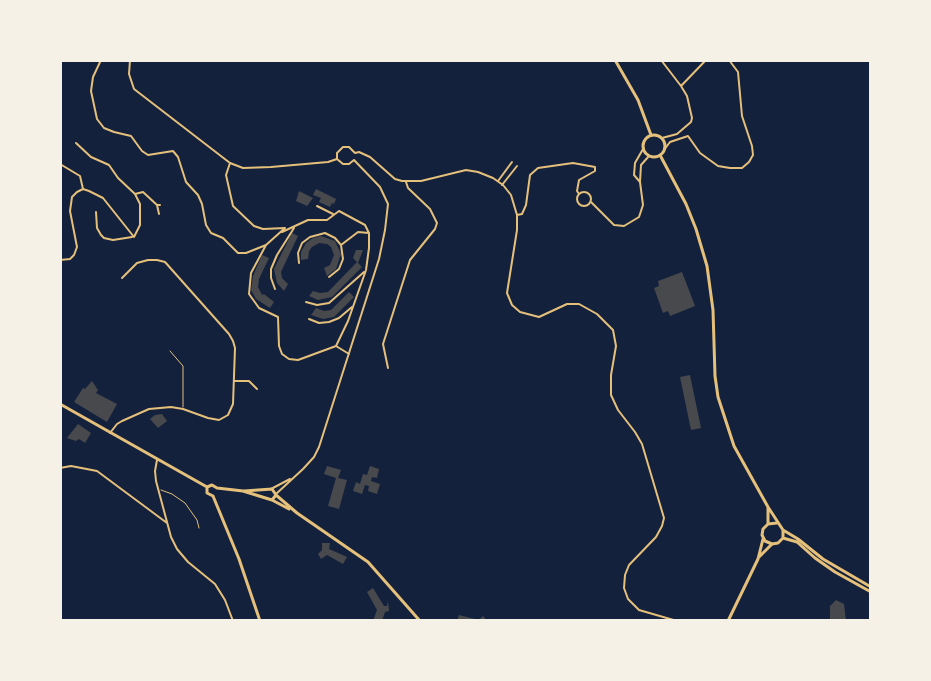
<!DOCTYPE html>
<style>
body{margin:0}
#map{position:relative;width:931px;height:681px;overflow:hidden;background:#14213d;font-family:Cabin,sans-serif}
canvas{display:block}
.frame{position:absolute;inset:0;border:62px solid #f6f1e7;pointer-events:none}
</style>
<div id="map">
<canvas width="931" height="681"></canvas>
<div class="frame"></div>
</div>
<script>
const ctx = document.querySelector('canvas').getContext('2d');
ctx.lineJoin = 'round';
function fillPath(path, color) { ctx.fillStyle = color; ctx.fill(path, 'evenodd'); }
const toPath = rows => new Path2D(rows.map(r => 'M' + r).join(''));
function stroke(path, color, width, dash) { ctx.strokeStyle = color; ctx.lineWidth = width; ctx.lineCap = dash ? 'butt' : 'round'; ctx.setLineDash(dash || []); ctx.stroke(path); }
fillPath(toPath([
 [316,189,336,199,334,204,332,203,330,207,319,202,321,198,313,195],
 [299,191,313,198,307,206,296,201],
 [292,233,298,236,281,272,282,278,288,284,284,291,277,283,274,269],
 [321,236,335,241,341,254,336,269,327,276,324,268,330,265,334,255,331,247,327,244,319,243,312,247,309,251,308,259,301,260,301,252,306,243,313,238],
 [356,250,363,250,358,263,353,258],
 [262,255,269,258,259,279,258,287,262,295,264,294,274,302,270,308,256,299,251,290,253,276],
 [357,262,362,267,332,297,318,300,309,296,313,291,320,293,328,292],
 [682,272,695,306,670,316,668,311,663,313,654,288,659,286,658,281],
 [349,292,354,297,334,317,323,319,311,315,316,308,324,311,331,310],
 [690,375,701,428,691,430,680,377],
 [92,381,98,390,96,393,117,404,107,422,74,402,83,388,85,389],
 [162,414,167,421,158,428,150,419,155,415],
 [78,424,91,433,85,443,79,439,76,441,67,438],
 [327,466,341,470,338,478,347,480,339,509,328,506,336,478,324,474],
 [370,466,379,469,377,478,372,477,371,481,380,484,377,494,368,491,369,486,365,485,362,494,353,491,356,482,360,484,363,474,367,475],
 [322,543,330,543,329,549,347,557,343,564,327,555,321,559,318,554,322,550],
 [373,588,384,606,387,606,388,601,389,611,385,612,382,621,373,621,377,610,367,592],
 [836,600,844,604,846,621,830,621,830,606],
 [459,615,479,620,483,616,487,621,457,621]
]), '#48494c');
stroke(toPath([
 [170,351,183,366,183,407],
 [161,490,172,494,185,503,197,520,199,528]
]), '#e5c07b', 1);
stroke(toPath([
 [101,60,93,77,91,91,97,119,104,128,114,132,131,136,142,151,148,155,173,151,178,157,186,182,198,195,202,204,206,225,211,233,223,238,238,253,246,253,266,245,285,228],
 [130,60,129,74,134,89,230,163,243,168,271,167,328,162,337,159],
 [661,60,681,86],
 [662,138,677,134,691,122,692,118,687,96,681,86,706,60],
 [664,150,670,142,688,136,700,153,718,166,730,168,742,168,749,162,753,155,752,146,742,116,738,72,729,60],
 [355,153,359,152,370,157,395,179,402,181,421,181,466,170,478,172,493,178,503,185,511,195,517,215,517,230,507,293,512,305,520,312,539,317,567,304,579,304,597,314,613,330,616,346,611,375,611,395,618,410,635,432,642,444,664,518,662,526,656,537,629,565,625,575,624,588,628,599,639,610,677,621],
 [337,159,337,153,343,147,349,147,355,153],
 [337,159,343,164,349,164,354,160],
 [230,163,226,175,233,206,254,226,263,229,285,228],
 [60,164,80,176,83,189],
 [498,181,512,162],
 [640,182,641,165,649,156],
 [502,185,517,166],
 '577 199a7 7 0 1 1 14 0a7 7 0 1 1-14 0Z',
 [135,194,143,192,157,205,160,205],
 [591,202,614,225,624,226,639,217,643,205,640,182,634,175,635,163,643,149],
 [157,205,159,214],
 [317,206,333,214],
 [96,212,97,228,101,235,104,238,113,240,132,237],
 [517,215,522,214,526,205,530,175,538,168,573,163,595,167,595,171,579,180,577,191,579,194],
 [266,245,251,273,249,294,259,308,278,317,279,346,282,354,289,359,298,360,336,346,348,321,366,270,369,248,369,233,365,225,339,211,327,220,308,220,282,232],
 [341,245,358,232,369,233],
 [60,260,70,259,74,255,77,247,70,211,72,197,77,192,83,189,89,191,103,198,134,237,140,225,140,204,135,194,118,178,109,165,91,157,76,143],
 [299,263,298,253,302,243,310,237,325,233,335,238,341,245,343,259,339,269,329,277],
 [275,289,271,278,271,269,277,255,294,228],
 [306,302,317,305,329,303,364,272],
 [309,319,319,323,329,322,339,318,352,307],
 [336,346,349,354],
 [388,368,383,344,410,260,435,229,437,223,430,209,408,188,406,182],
 [234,381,249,381,257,389],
 [110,433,117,424,122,421,149,409,171,407,183,409,208,418,219,420,228,415,233,404,235,348,233,341,229,334,165,262,157,260,148,260,137,263,122,278],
 [157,460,155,471,156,481,171,537,177,549,188,562,215,584,225,600,233,621],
 [60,468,71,466,97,471,167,523],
 [271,489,290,479],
 [276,494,303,469,314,457,319,447,379,259,385,230,388,204,380,187,354,160]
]), '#e5c07b', 2);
stroke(toPath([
 [60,404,207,487],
 [207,487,212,485,217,488,243,491,272,500,289,509],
 [207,487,207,493,213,496],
 [244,491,272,489,276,495,272,500],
 [276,495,297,513,368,562,420,621],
 [213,496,239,559,260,621],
 [759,557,772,544],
 [728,621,758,559,763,539]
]), '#e5c07b', 3);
stroke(toPath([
 [615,60,638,100,651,135],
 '643 146a11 11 0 1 1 22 0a11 11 0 1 1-22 0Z',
 [660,155,686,204,696,229,707,266,713,310,715,376,718,397,734,446,768,507,783,530,798,539,823,559,871,587],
 [777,523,768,524,763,529,762,535,765,541,772,544,778,543,783,538,783,530],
 [768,524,768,508],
 [783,538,797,542,815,558,835,572,871,592]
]), '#e5c07b', 3);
</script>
